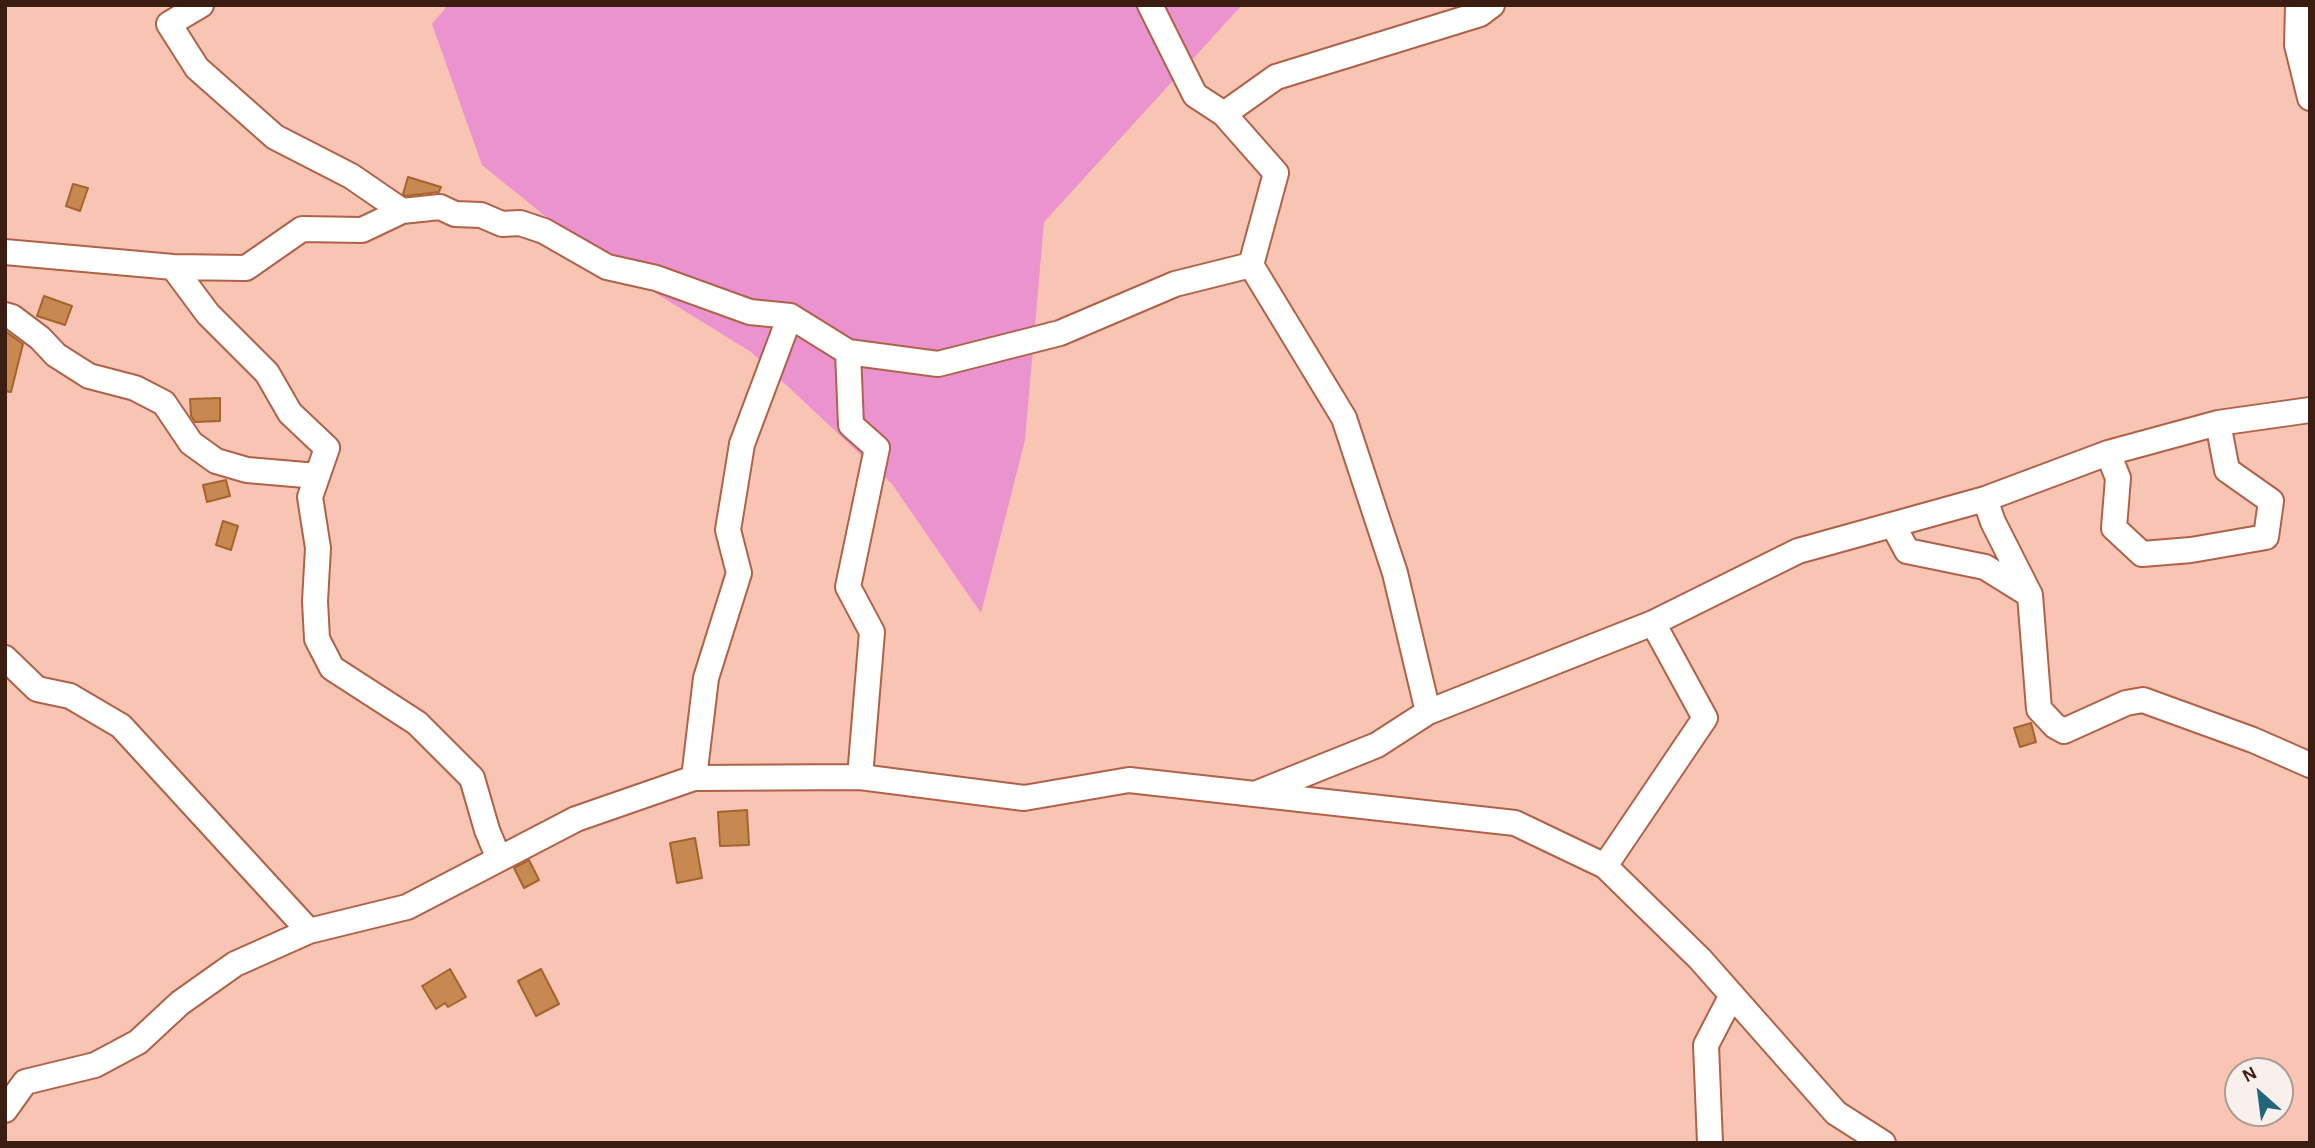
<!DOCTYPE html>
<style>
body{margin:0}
#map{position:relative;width:2315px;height:1148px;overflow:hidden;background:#f8c4b3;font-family:"Alegreya Sans",sans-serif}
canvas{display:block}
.frame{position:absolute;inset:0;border:7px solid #3c1d12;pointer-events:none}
.north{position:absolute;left:2224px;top:1057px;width:70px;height:70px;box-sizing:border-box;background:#f9f0ed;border:2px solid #ad9c95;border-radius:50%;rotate:332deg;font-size:19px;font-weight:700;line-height:28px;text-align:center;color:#3c1d12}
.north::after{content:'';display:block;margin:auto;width:24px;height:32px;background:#236679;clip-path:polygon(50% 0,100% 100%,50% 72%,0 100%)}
</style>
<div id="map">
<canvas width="2315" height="1148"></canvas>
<div class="frame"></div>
<div class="north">N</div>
</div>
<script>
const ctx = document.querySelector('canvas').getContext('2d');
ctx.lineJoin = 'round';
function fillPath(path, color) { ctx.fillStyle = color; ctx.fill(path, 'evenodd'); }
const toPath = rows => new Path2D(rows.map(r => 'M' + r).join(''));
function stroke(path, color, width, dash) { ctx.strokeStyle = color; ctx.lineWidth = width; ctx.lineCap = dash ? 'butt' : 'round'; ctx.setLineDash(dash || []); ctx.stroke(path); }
fillPath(toPath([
 [448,5,1242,5,1044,222,1025,440,981,613,892,484,751,352,591,253,482,165,432,24]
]), '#eb93cf');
const building = toPath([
 [408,177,441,187,439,192,406,196,403,194,408,177],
 [73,184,88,188,80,211,66,206,73,184],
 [44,296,72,306,65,325,37,316,44,296],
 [5,331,23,344,11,392,5,391,5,331],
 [220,398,220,421,195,422,191,416,190,399,220,398],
 [226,480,230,496,207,502,203,485,226,480],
 [223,521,238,526,231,550,216,545,223,521],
 [2031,723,2036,742,2020,747,2014,728,2031,723],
 [747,810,749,845,720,846,718,812,747,810],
 [695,838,702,878,677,883,670,843,695,838],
 [529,860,539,880,524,888,514,868,529,860],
 [450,969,466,997,448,1007,445,1003,436,1009,422,986,450,969],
 [541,969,559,1004,536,1016,518,981,541,969]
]);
fillPath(building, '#c88851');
stroke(building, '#a3652d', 2);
const minor = toPath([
 [201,5,169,24,197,68,275,137,351,176,402,211,440,207,455,214,481,215,502,224,520,223,544,231,607,267,656,278,750,312,790,316],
 [1150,5,1195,95,1224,114,1276,173,1251,265],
 [2298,5,2297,45,2310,98],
 [1224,114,1276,77,1480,14,1492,5],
 [5,252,173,267,246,268,302,229,362,230,402,211],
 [173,267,208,314,267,373,290,413,327,448,310,497,318,548,315,601,317,639,332,668,417,723,472,778,487,830,499,859],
 [5,315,12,317,40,338,56,355,89,376,135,388,164,403,191,443,216,461,247,470,317,476],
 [2108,453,2118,478,2114,528,2142,554,2191,550,2266,537,2271,501,2227,470,2218,423],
 [1985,499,1993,522,2030,595],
 [1893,525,1907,551,1985,567,2030,595,2039,709,2055,726,2064,731,2126,703,2143,700,2253,740,2310,765],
 [5,658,37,689,70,696,121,726,309,931,407,907,576,819,694,778,860,777,1024,798,1129,780,1515,823,1605,866,1700,959,1836,1113,1883,1143],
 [860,777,872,632,848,587,877,448,851,425,848,352,938,364,1060,333,1175,284,1251,265,1344,418,1395,573,1428,712],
 [694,778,706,678,739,573,728,530,742,444,790,316,848,352],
 [1255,794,1377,745,1428,712,1653,623,1798,551,1985,499,2108,453,2218,423,2310,410],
 [1605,866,1705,718,1653,623],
 [5,1110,25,1082,95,1065,138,1042,180,1003,235,964,309,931],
 [1710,1143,1706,1045,1732,995]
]);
stroke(minor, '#af6248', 28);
stroke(minor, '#fff', 24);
</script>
